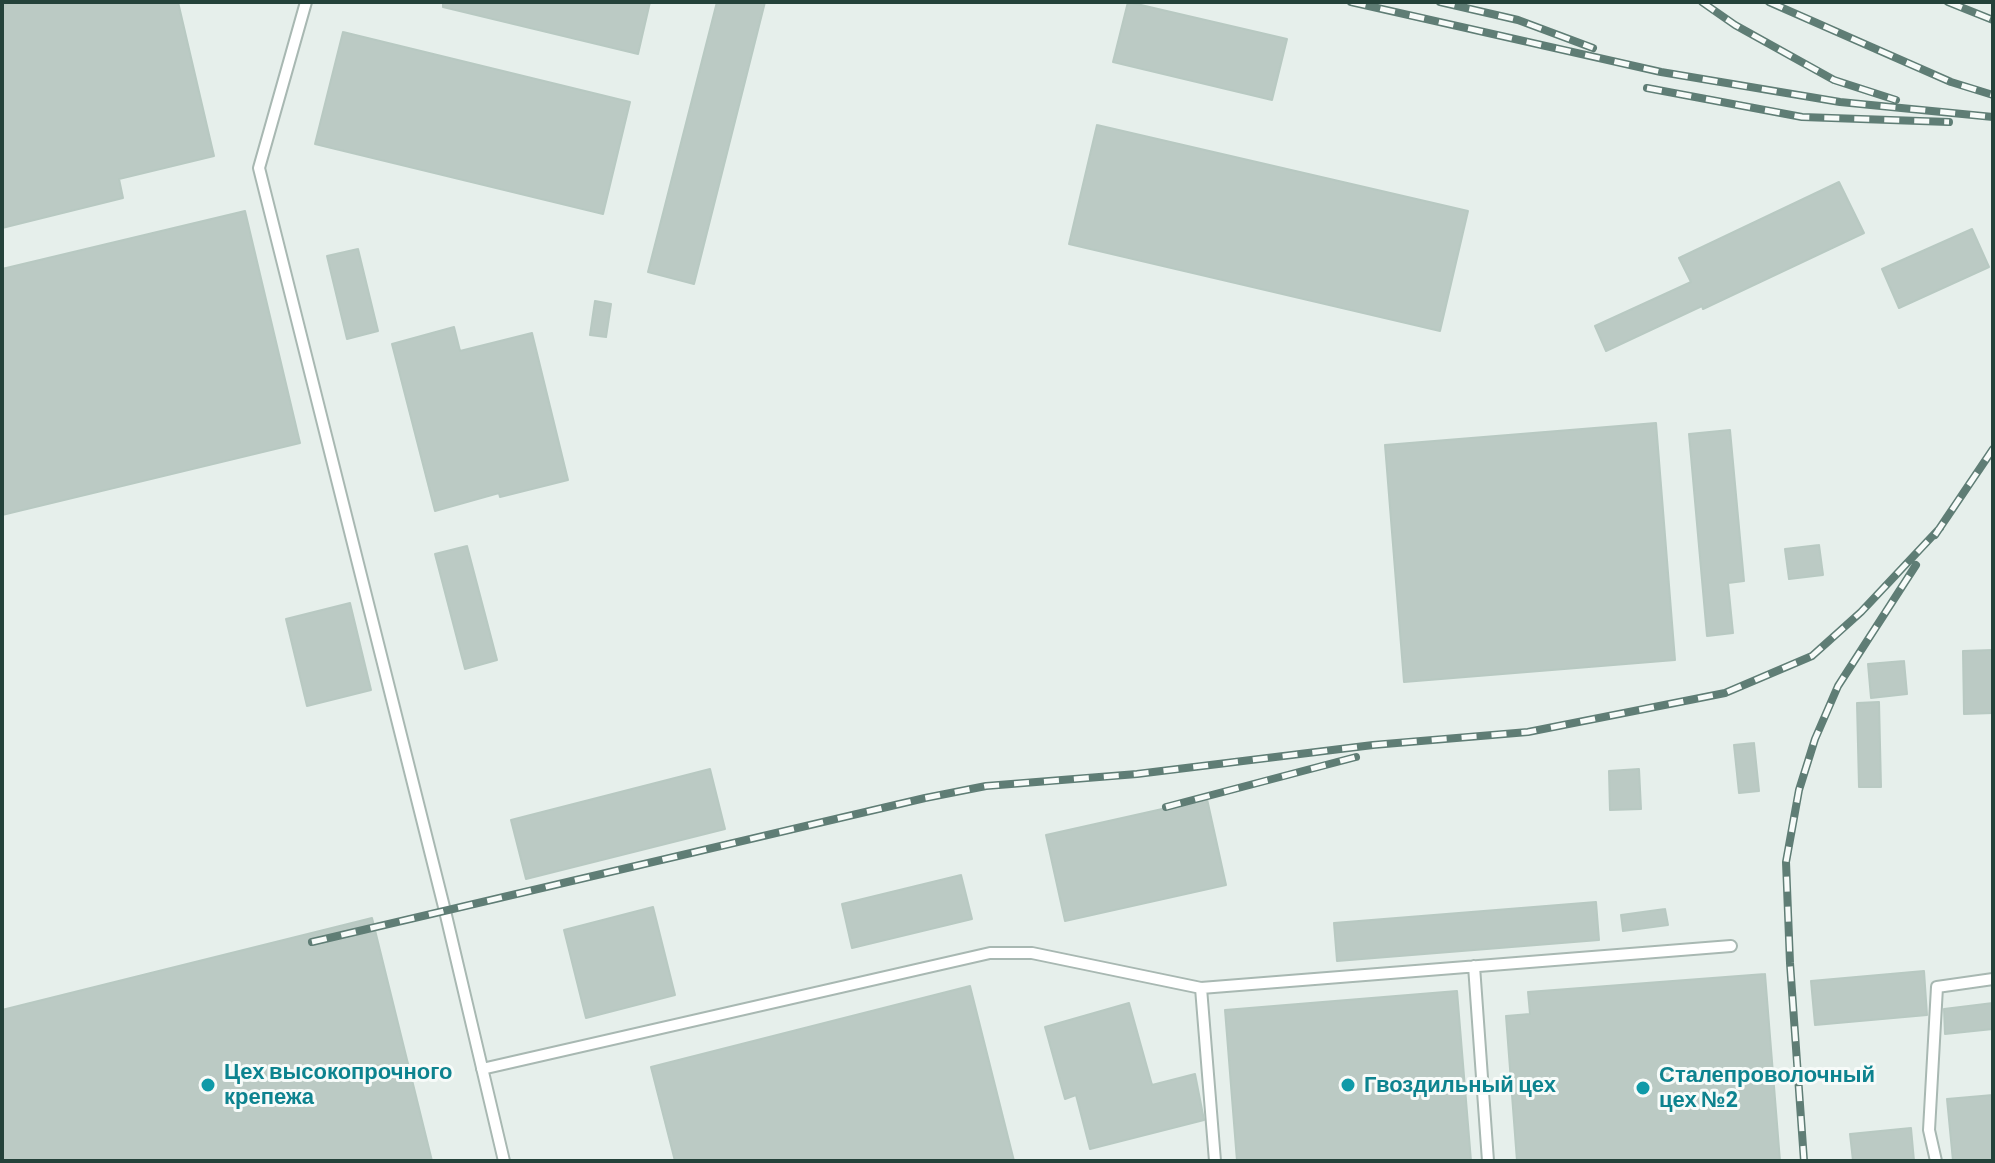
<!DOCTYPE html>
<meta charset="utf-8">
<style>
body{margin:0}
#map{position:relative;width:1995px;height:1163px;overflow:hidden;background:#e6efeb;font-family:Barlow,sans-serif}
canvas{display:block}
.frame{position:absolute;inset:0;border:4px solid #24423a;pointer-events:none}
</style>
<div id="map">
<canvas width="1995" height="1163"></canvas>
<div class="frame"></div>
</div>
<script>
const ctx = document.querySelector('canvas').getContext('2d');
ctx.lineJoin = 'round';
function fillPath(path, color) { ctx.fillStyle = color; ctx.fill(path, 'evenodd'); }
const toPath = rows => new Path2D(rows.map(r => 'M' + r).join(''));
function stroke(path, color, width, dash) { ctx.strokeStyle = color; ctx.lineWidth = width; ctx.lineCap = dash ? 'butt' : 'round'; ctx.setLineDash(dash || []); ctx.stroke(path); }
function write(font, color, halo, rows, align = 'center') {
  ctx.font = font + ' Barlow,sans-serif'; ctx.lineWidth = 6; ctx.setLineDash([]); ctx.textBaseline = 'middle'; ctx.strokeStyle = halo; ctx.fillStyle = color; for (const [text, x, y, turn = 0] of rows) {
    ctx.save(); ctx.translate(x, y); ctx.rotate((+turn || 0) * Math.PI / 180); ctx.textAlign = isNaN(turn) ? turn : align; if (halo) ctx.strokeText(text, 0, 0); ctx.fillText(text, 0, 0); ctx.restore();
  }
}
const building = toPath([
 [2,2,178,2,214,156,119,179,123,198,2,228,2,2],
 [443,2,650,2,638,54,443,7,443,2],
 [717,2,765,2,694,284,648,272,717,2],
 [1128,2,1287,39,1272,100,1113,62,1128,2],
 [343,32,630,102,603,214,315,144,343,32],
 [1097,125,1468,211,1440,331,1069,244,1097,125],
 [1839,182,1864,233,1703,309,1702,306,1606,351,1595,326,1691,282,1679,258,1839,182],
 [245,211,300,443,2,515,2,269,245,211],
 [1972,229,1989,267,1899,308,1882,269,1972,229],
 [358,249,378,331,347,339,327,256,358,249],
 [595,301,611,304,606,337,590,335,595,301],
 [454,327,460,351,532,333,568,480,500,497,499,493,435,511,392,344,454,327],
 [1656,423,1675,660,1404,682,1385,445,1656,423],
 [1730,430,1744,581,1728,583,1733,633,1707,636,1689,434,1730,430],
 [1819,545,1823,575,1789,579,1785,549,1819,545],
 [467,546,497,660,465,669,435,554,467,546],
 [350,603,371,690,307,706,286,619,350,603],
 [1993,650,1993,713,1964,714,1963,651,1993,650],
 [1904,661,1907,694,1871,698,1868,664,1904,661],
 [1879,702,1881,787,1859,787,1857,703,1879,702],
 [1754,743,1759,791,1739,793,1734,745,1754,743],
 [710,769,725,829,526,879,511,820,710,769],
 [1639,769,1641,809,1610,810,1609,771,1639,769],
 [1207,799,1226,885,1065,921,1046,835,1207,799],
 [961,875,972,919,852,948,842,904,961,875],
 [1596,902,1599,940,1337,961,1334,923,1596,902],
 [653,907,675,995,586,1018,564,930,653,907],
 [1665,909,1668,925,1623,931,1621,915,1665,909],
 [372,918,432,1161,2,1161,2,1010,372,918],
 [1924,971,1927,1015,1815,1025,1811,981,1924,971],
 [1765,974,1780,1161,1517,1161,1506,1016,1530,1014,1528,992,1765,974],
 [970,986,1014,1161,675,1161,651,1067,970,986],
 [1457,991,1471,1161,1237,1161,1225,1010,1457,991],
 [1129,1003,1152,1085,1195,1074,1204,1120,1090,1149,1076,1095,1065,1099,1045,1027,1129,1003],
 [1993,1003,1993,1029,1945,1034,1944,1009,1993,1003],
 [1993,1095,1993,1161,1953,1161,1947,1099,1993,1095],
 [1911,1128,1914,1161,1853,1161,1850,1134,1911,1128]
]);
fillPath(building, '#bbcac4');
stroke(building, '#b8c9c2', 2);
const lane = toPath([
 [306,2,259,168,445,911,504,1161],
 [1474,966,1488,1161],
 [1201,988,1215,1161],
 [482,1069,990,953,1032,953,1201,988,1731,946],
 [1936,1161,1929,1130,1937,987,1993,979]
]);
stroke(lane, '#a8b8b2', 14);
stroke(lane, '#fff', 10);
const rail = toPath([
 [1351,2,1661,72,1840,102,1993,117],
 [1440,2,1518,20,1593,48],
 [1702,2,1735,25,1834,80,1896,100],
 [1769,2,1951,82,1993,95],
 [1948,2,1993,20],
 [1647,88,1802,117,1949,122],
 [1935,535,1993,449],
 [1166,807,1356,757],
 [312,942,925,798,986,786,1137,774,1373,745,1528,732,1725,693,1812,656,1861,612,1940,528],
 [1804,1161,1790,963,1786,862,1799,790,1815,739,1838,686,1916,565]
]);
stroke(rail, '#5f7d75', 8);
stroke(rail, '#f7fbf9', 5, [15]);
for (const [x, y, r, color] of [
 [208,1085,8,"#0f9aa8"],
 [1348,1085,8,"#0f9aa8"],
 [1643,1088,8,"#0f9aa8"]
]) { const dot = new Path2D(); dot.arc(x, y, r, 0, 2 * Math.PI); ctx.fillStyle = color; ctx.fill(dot); stroke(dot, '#f7fbf9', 3); }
write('bold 22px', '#0d838f', '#f7fbf9', [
 ["Цех высокопрочного",224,1072],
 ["крепежа",224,1097],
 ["Сталепроволочный",1659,1075],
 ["цех №2",1659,1100],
 ["Гвоздильный цех",1364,1085]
], 'left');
</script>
